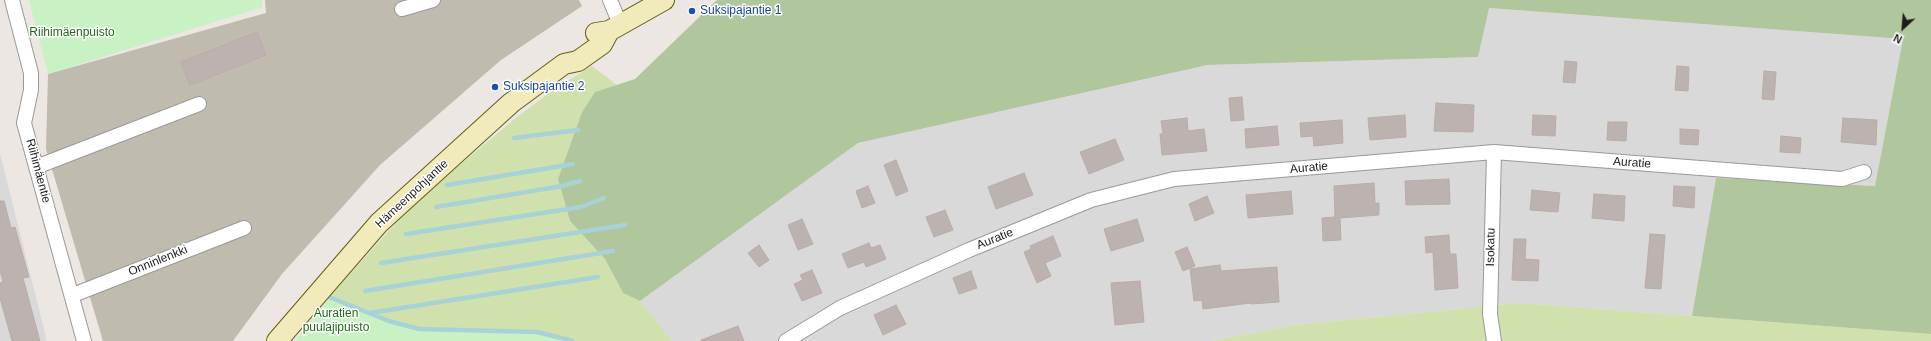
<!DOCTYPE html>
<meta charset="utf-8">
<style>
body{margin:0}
#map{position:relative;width:1931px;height:341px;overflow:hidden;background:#ece7e2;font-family:Arial,sans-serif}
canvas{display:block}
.north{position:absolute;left:1883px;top:8px;width:40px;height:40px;-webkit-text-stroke:3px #fff;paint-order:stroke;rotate:206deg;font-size:11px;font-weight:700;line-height:16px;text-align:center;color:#1c1c1c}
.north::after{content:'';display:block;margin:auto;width:14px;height:18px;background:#1c1c1c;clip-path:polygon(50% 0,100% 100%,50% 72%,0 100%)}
</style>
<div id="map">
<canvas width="1931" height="341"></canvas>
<div class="north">N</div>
</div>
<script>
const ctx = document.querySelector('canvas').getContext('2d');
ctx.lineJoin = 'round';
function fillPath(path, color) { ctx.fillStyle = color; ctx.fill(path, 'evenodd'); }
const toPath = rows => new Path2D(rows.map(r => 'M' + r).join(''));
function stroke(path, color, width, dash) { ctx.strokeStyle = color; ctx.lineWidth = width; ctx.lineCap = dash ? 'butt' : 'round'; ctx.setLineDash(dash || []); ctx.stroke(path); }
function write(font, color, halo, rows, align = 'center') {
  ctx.font = font + ' Arial,sans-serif'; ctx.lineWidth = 3; ctx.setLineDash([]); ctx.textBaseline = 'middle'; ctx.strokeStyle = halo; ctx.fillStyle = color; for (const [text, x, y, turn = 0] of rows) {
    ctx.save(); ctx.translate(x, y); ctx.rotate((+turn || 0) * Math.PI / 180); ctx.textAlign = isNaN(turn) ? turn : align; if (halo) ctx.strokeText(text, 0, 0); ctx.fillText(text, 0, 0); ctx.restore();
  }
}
fillPath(toPath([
 [1488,8,1903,39,1875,186,1716,178,1692,316,1519,303,1296,325,1212,341,672,341,640,301,858,143,1209,65,1478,57],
 [0,153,47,341,0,341]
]), '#dad9d9');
fillPath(toPath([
 [265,0,579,0,582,6,501,60,380,165,282,274,233,341,103,341,46,149,48,74,266,13]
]), '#bfbcaf');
fillPath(toPath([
 [592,66,617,85,595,92,582,112,558,179,570,221,605,259,623,293,640,301,672,341,571,341,537,332,419,329,389,321,329,297,413,204,517,117,556,88],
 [1519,303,1931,334,1931,341,1212,341,1296,325]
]), '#d0e1ae');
fillPath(toPath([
 [717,0,1931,0,1931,334,1692,316,1716,178,1875,186,1903,39,1489,8,1478,57,1208,65,858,143,640,301,623,293,605,259,570,221,558,179,582,112,595,92,635,79]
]), '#b0c69c');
fillPath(toPath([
 [29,0,262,0,263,7,48,74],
 [329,297,389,321,419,329,537,332,571,341,295,341]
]), '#c8f2c3');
stroke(toPath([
 [514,138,578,130],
 [447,185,573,164],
 [436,207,562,186,580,181],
 [406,234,581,207,604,198],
 [381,263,625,225],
 [365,291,613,251],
 [324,295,389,321,419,329,537,332,573,341],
 [370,313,598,277]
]), '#a8d2d5', 4.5);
const building = toPath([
 [257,32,266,55,190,85,181,62,257,32],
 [1565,61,1577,62,1575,83,1563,82,1565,61],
 [1677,66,1689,67,1688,91,1675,90,1677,66],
 [1764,71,1776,72,1774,100,1762,99,1764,71],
 [1242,97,1244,120,1231,121,1229,98,1242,97],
 [1436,103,1474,105,1473,132,1434,131,1436,103],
 [1405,115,1406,137,1370,140,1368,118,1405,115],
 [1533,115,1556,116,1555,136,1532,135,1533,115],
 [1187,118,1188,131,1204,129,1207,151,1162,155,1160,134,1163,134,1161,121,1187,118],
 [1843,118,1877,120,1876,145,1841,142,1843,118],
 [1342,120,1343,143,1314,146,1313,136,1301,137,1300,123,1342,120],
 [1608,122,1627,122,1626,141,1607,140,1608,122],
 [1277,126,1279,145,1246,148,1245,129,1277,126],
 [1680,129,1699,130,1698,145,1680,144,1680,129],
 [1781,136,1801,138,1800,153,1780,152,1781,136],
 [1115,139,1124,160,1089,174,1080,152,1115,139],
 [896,160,908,191,896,196,884,165,896,160],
 [1024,173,1033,195,996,209,988,187,1024,173],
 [1449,179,1450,204,1406,205,1405,181,1449,179],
 [1374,183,1375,203,1379,203,1379,215,1340,218,1341,240,1323,241,1322,218,1335,217,1334,186,1374,183],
 [868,186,875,203,862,208,856,191,868,186],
 [1674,186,1695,187,1694,208,1673,206,1674,186],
 [1532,190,1560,193,1558,212,1530,210,1532,190],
 [1291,191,1293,214,1248,218,1246,195,1291,191],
 [1594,194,1625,196,1624,221,1592,218,1594,194],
 [1207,196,1214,213,1195,221,1189,204,1207,196],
 [0,201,4,201,11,228,15,227,29,277,23,278,40,341,12,341,0,298,0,283,3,282,0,270,0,201],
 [945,210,953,230,934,237,926,217,945,210],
 [802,219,813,244,798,250,788,225,802,219],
 [1137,219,1144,241,1111,251,1104,229,1137,219],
 [1650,234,1665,235,1661,289,1645,288,1650,234],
 [1449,235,1450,254,1456,254,1458,288,1435,290,1433,252,1426,253,1425,237,1449,235],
 [1053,236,1061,256,1045,263,1051,276,1037,283,1024,252,1031,249,1030,246,1053,236],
 [1514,239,1526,239,1525,259,1539,260,1538,281,1512,280,1514,239],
 [869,243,871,248,880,245,886,259,866,267,864,262,848,268,842,254,869,243],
 [759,245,769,260,759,267,748,253,759,245],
 [1187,247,1195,266,1183,271,1175,252,1187,247],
 [1220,265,1221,271,1277,267,1279,302,1251,304,1251,303,1203,309,1202,300,1194,301,1190,269,1220,265],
 [812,270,822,293,802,301,794,284,803,280,800,275,812,270],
 [971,271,977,288,959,294,953,278,971,271],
 [1140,281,1144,322,1115,325,1111,283,1140,281],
 [896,305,906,324,883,335,874,315,896,305],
 [738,326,744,341,701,341,701,340,738,326]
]);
fillPath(building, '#bcb2b0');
stroke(building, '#bbaca7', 1);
const minor = toPath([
 [12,0,31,73,31,90,24,123,84,341],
 [610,0,620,24],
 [402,9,433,0],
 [1494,152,1490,314,1494,341],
 [36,167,199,104],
 [73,295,244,228],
 [786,341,840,308,969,250,1091,200,1174,179,1494,152,1842,179,1864,172]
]);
const secondary = toPath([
 [596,33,609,31,664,0],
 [277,341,379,223,511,103,564,64,578,61,602,44,609,31]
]);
stroke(minor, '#999', 16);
stroke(secondary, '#645e11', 22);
stroke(minor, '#fff', 14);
stroke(secondary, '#f1eabb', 20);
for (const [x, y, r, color] of [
 [692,11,4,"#1a4fb4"],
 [495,87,4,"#1a4fb4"]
]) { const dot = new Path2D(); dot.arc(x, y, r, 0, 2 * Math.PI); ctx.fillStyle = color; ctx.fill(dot); stroke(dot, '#fff', 1.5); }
write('12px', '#164399', '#fff', [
 ["Suksipajantie 1",700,11],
 ["Suksipajantie 2",503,87]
], 'left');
write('12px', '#1f6b18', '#fff', [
 ["Riihimäenpuisto",72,33],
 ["Auratien",336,314],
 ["puulajipuisto",336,328]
]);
write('12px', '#1c1c1c', '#fff', [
 ["Auratie",1632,163,4],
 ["Auratie",1309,168,-5],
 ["Riihimäentie",38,171,75],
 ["Hämeenpohjantie",412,194,-43],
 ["Auratie",995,239,-22],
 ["Isokatu",1491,247,-89],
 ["Onninlenkki",158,261,-22]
]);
</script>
